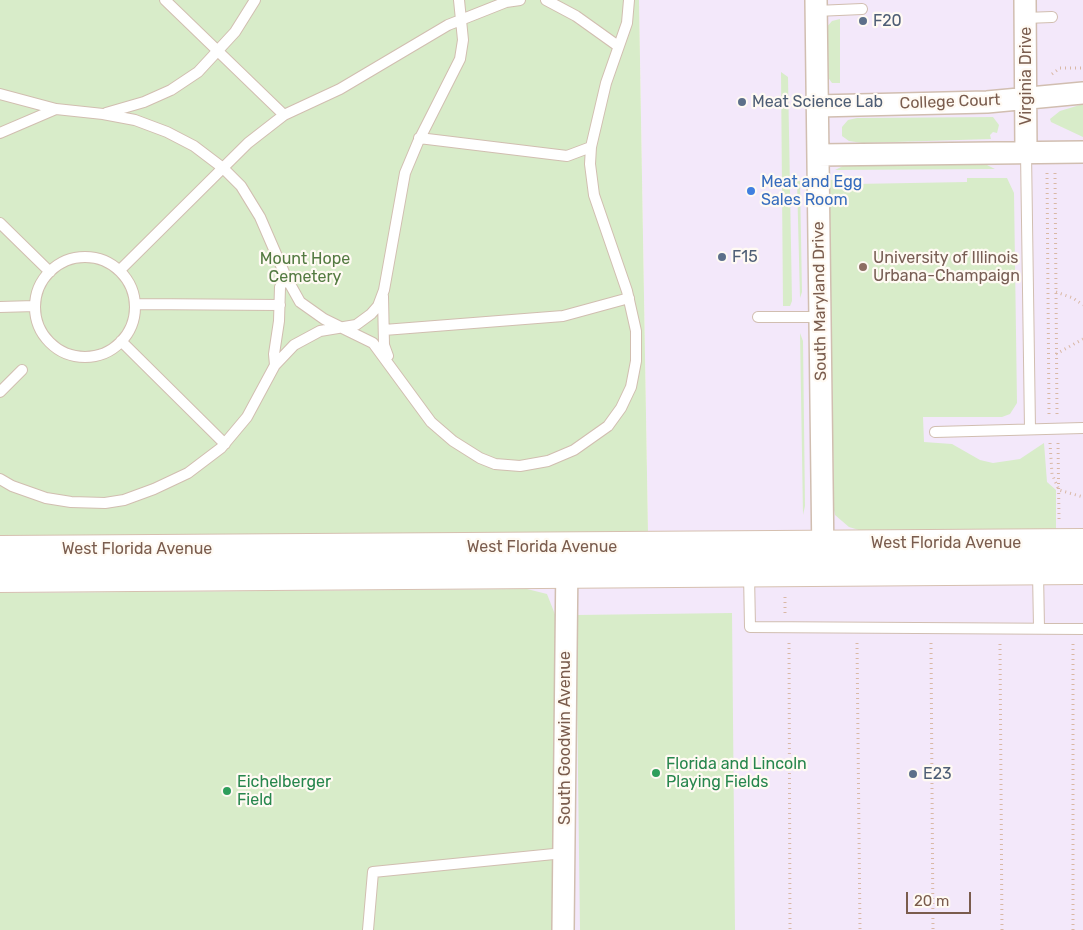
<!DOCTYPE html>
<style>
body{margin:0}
#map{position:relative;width:1083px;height:930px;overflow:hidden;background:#fdf6ec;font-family:Rubik,sans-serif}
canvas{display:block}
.scale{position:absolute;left:906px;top:892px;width:65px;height:22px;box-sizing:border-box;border:2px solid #7a5c4d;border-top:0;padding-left:6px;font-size:15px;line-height:18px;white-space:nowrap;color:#7a5c4d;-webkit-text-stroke:4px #fffaf3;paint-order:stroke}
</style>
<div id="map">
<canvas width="1083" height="930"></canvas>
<div class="scale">20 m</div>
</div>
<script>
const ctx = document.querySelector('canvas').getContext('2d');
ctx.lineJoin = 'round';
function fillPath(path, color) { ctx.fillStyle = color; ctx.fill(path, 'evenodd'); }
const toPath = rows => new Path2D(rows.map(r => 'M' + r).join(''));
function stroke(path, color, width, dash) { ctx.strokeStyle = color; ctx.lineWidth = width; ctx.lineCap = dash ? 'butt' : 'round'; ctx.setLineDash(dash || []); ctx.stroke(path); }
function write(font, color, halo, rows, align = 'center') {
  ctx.font = font + ' Rubik,sans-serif'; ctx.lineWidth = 4.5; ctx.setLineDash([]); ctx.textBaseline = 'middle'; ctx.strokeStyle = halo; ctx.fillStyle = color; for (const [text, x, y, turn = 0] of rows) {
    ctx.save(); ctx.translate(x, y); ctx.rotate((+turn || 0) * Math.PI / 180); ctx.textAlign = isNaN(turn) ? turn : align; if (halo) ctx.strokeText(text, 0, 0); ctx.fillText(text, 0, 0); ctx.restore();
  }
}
fillPath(toPath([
 [639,0,1083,0,1083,930,0,930,0,538,648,533]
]), '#f3e8fa');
fillPath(toPath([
 [0,0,639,0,648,533,0,538],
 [840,19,840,83,832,83,827,76,826,28,832,21],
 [781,72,788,77,792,301,790,306,783,306],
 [1083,104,1083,137,1051,122,1050,119,1060,111],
 [993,117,999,125,997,133,993,132,990,135,991,139,862,143,849,141,842,136,842,127,848,120,857,118],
 [983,163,995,169,835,170,845,165],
 [967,178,1007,178,1014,193,1017,403,1010,414,1002,417,923,417,924,442,952,444,980,460,993,463,1020,459,1044,443,1047,482,1056,490,1056,529,859,530,849,527,835,515,834,510,829,180,853,179,854,184,967,182],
 [797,181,800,181,802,292,800,298],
 [800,333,803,341,805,506,803,515],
 [527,589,547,594,556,617,553,930,0,930,0,593],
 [732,613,735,930,580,930,576,615]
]), '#d8ecc9');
const lane = toPath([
 [165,0,284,115],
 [546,0,576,16,618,46],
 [816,11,862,9],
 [1025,18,1052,17],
 [0,94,56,109],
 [106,113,144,102,171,90,198,72,235,32,255,0],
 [0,133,56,109,103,114,135,120,167,132,194,146,223,168,241,186,260,217,286,277,300,302,324,319,373,343,431,422,453,441,480,458,495,464,520,466,548,461,574,450,608,426,621,408,631,387,636,361,636,331,627,291,594,195,590,164,591,147,606,83,627,23,629,0],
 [419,138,567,156,591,147],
 [1026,152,1030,429],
 [0,223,50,272],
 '35 307a50 50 0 1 1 100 0a50 50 0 1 1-100 0Z',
 [120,270,248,143,284,115,340,89,448,25,506,2,520,0],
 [383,296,384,345,388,356],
 [135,304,280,305],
 [0,307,35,306],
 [758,317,820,317],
 [384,330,563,316,629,298],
 [121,341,225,444],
 [275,365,274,354,279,321,280,287,286,277],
 [0,392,22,370],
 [935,432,1083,428],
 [0,479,12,486,46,498,71,502,105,503,124,500,154,489,188,473,221,448,247,417,275,365,294,345,320,331,356,325,371,314,378,306,384,290,405,173,418,142,460,59,463,40,459,0],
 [1038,572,1039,628],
 [749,574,750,627,1083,629],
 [368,930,373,872,564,853]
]);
const street = toPath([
 [816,0,823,560],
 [1025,0,1026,152],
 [817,106,987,102,1083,93],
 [818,155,1083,152],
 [563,930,567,559]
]);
const secondary = toPath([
 [0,550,1083,543],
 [0,578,1083,570]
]);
stroke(lane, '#d1beb0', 12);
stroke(street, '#d1beb0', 24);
stroke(secondary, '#d6c0b0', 30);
stroke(toPath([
 [1052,74,1060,68,1083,68],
 [1047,173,1049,414],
 [1055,173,1057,414],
 [1056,292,1073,298,1083,305],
 [1056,354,1083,339],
 [1050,443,1052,474,1059,490,1083,497],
 [1058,443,1059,519],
 [785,597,785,614],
 [789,643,790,930],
 [857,643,860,930],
 [931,643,933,930],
 [1000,644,1002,930],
 [1073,644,1073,930]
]), '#d9b8a5', 3, [1, 4]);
stroke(lane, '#fff', 10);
stroke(street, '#fff', 21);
stroke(secondary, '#fff', 28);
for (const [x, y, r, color] of [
 [863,21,5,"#5c6f8a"],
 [742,102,5,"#5c6f8a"],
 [751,191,5,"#3f7fe0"],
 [722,257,5,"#5c6f8a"],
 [863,267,5,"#8d6e63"],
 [656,773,5,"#2e9e5b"],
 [913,774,5,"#5c6f8a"],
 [227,791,5,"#2e9e5b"]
]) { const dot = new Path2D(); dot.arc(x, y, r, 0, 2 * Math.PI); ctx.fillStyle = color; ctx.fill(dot); stroke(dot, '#fffaf3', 2); }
write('16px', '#4e5e75', '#fffaf3', [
 ["F20",873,21],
 ["Meat Science Lab",752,102],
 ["F15",732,257],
 ["E23",923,774]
], 'left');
write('16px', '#7a5c4d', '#fffaf3', [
 ["Virginia Drive",1026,76,-90],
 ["College Court",950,102,-2],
 ["South Maryland Drive",820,301,-91],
 ["West Florida Avenue",946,543],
 ["West Florida Avenue",542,547],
 ["West Florida Avenue",137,549],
 ["South Goodwin Avenue",565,738,-90]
]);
write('16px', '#366cbe', '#fffaf3', [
 ["Meat and Egg",761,182],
 ["Sales Room",761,200]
], 'left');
write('16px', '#785e54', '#fffaf3', [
 ["University of Illinois",873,258],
 ["Urbana-Champaign",873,276]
], 'left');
write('16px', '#537a41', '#fffaf3', [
 ["Mount Hope",305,259],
 ["Cemetery",305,277]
]);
write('16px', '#27864d', '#fffaf3', [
 ["Florida and Lincoln",666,764],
 ["Playing Fields",666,782],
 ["Eichelberger",237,782],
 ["Field",237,800]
], 'left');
</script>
